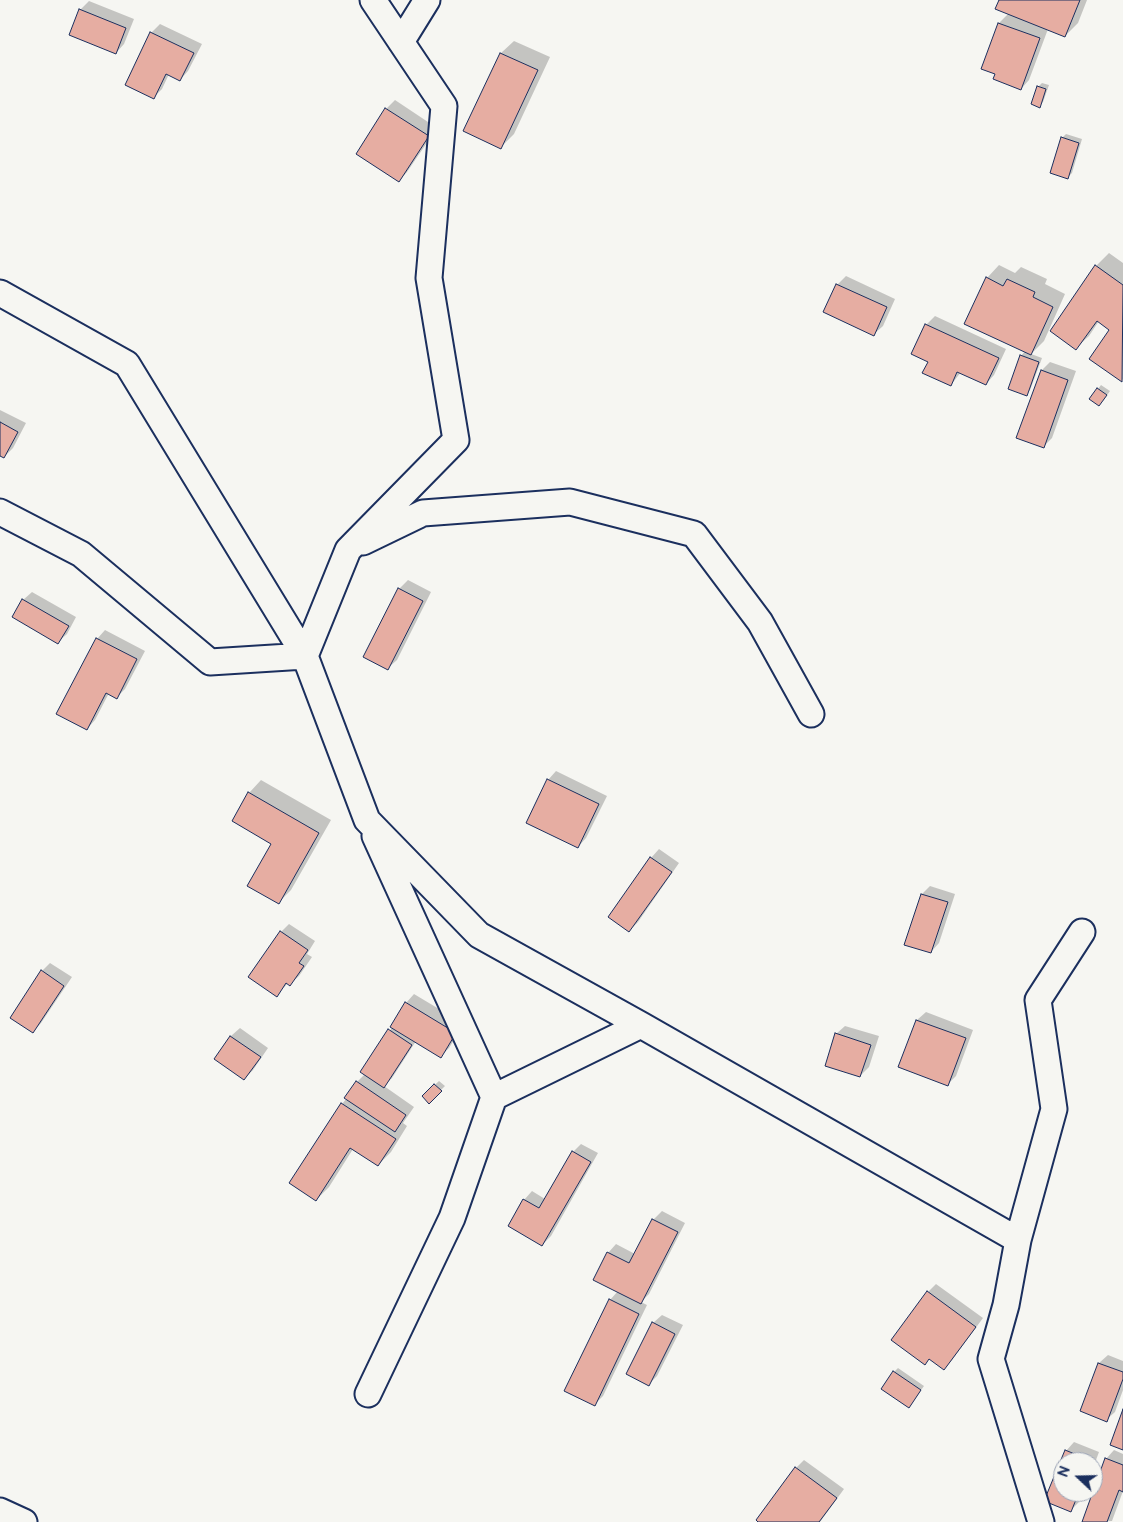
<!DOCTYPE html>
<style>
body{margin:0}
#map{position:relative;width:1123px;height:1522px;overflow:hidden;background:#f6f6f2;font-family:"Balsamiq Sans",sans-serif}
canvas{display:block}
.north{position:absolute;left:1053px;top:1452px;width:50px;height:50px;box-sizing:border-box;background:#f6f6f2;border:1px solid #9ea6b7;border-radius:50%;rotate:291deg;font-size:14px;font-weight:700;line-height:20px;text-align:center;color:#1b2f5e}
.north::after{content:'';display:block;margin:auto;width:18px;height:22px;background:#1b2f5e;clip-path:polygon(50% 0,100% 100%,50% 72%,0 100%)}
</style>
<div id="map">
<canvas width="1123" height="1522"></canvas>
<div class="north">N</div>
</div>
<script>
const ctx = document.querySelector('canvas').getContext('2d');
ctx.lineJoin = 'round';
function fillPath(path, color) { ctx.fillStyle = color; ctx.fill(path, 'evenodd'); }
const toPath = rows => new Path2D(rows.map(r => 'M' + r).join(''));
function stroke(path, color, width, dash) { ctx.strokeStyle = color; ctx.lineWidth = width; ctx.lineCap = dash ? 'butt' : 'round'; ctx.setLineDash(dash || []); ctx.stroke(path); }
fillPath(toPath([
 [1000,0,1087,0,1078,23,1065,36,1048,29,1029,80,1021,89,997,73,983,68,999,23,1009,13],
 [89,1,134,19,124,44,116,53,80,10],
 [160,24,202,44,188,71,180,80,169,74,162,89,154,97,151,33],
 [514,41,550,57,514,134,501,147,465,131,501,53],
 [1042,83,1049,85,1043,102,1039,106,1038,87],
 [395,100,437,128,407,172,399,181,357,154,386,109],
 [1066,134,1082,139,1072,173,1068,177,1062,138],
 [1109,253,1123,263,1123,379,1122,380,1111,330,1099,321,1089,336,1076,348,1096,266],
 [999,265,1015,273,1021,267,1047,279,1045,284,1065,294,1044,341,1031,354,1042,358,1030,390,1026,394,1021,356,1025,351,987,278],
 [846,276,895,299,883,326,874,334,825,311,837,285],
 [935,316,1006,349,994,375,986,384,961,372,951,385,929,361,926,325],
 [1050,362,1076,371,1052,438,1043,447,1042,370],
 [1101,385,1110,391,1103,401,1098,389],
 [0,410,26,423,13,448,4,457,0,455],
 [408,580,431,592,397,660,388,668,399,589],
 [32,592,76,617,67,634,58,642,23,600],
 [105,630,145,651,125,689,117,697,109,693,95,720,87,729,97,639],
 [556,771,607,796,586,838,578,847,548,780],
 [261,780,331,820,291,890,278,903,273,843,249,793],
 [659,849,679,863,638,922,629,931,609,917,651,858],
 [930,886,955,894,939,943,931,952,906,944,922,894],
 [289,924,315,941,307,954,312,957,299,976,290,984,288,983,277,995,281,932],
 [50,963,72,977,41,1023,33,1032,42,971],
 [414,994,464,1024,449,1048,441,1056,416,1041,392,1078,384,1086,414,1107,403,1123,407,1126,391,1152,378,1165,353,1149,329,1187,316,1200,342,1104,347,1098,357,1082,365,1074,406,1003],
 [926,1012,973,1030,956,1076,948,1084,900,1067,917,1020],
 [845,1026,879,1036,869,1067,860,1076,836,1034],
 [240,1028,268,1048,253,1070,244,1079,216,1058,231,1036],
 [439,1081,445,1086,429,1102,423,1096],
 [581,1144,598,1153,551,1236,542,1245,524,1200,532,1191,545,1199,573,1152],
 [662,1211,685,1223,649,1294,641,1302,647,1305,603,1396,595,1404,610,1300,618,1291,608,1253,616,1244,635,1254,653,1220],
 [936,1284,983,1318,952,1360,944,1369,930,1358,925,1364,928,1292],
 [662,1315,683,1325,657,1376,649,1384,653,1323],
 [1108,1355,1123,1361,1123,1390,1115,1412,1106,1420,1081,1411,1099,1363],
 [898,1368,924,1386,909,1407,894,1372],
 [1074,1442,1099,1452,1093,1468,1093,1462,1063,1462,1063,1492,1083,1492,1079,1502,1071,1510,1046,1500,1066,1451],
 [1114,1450,1123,1454,1123,1491,1112,1521,1085,1522,1106,1459],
 [804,1460,844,1489,820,1522,760,1522,796,1468]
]), '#0003');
const building = toPath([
 [999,0,1080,0,1065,37,995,9,999,0],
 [79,9,126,28,116,54,69,35,79,9],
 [998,23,1040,38,1021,90,993,79,995,74,981,69,998,23],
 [150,32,194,53,180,81,166,74,154,99,125,85,150,32],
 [500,53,538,70,501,149,463,131,500,53],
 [1037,86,1046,89,1040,108,1031,104,1037,86],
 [385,108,429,136,399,182,356,154,385,108],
 [1061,137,1079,143,1068,179,1050,173,1061,137],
 [1095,265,1123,285,1122,382,1089,359,1109,330,1097,321,1076,350,1050,331,1095,265],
 [986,277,1003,286,1007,279,1035,292,1033,297,1053,307,1031,355,964,324,986,277],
 [836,284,887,307,874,336,823,312,836,284],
 [925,324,999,358,986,385,957,372,951,386,922,373,928,362,911,354,925,324],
 [1020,355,1039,362,1027,396,1008,389,1020,355],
 [1041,370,1068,380,1044,448,1016,438,1041,370],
 [1097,388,1107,395,1099,406,1089,399,1097,388],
 [0,422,18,432,4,458,0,456,0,422],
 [398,588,423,601,388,670,363,657,398,588],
 [22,599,69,626,58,644,12,617,22,599],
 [96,638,137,659,117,699,106,693,87,730,56,714,96,638],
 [547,779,599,804,578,848,526,823,547,779],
 [248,792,319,833,279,904,247,886,271,844,232,821,248,792],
 [650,857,672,872,629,932,608,917,650,857],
 [921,894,948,902,931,953,904,945,921,894],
 [280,931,308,950,299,963,304,966,290,986,286,983,277,997,248,977,280,931],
 [41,970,64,986,33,1033,10,1018,41,970],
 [405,1002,456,1033,441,1058,390,1027,405,1002],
 [916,1020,966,1038,948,1086,898,1067,916,1020],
 [388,1029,412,1045,384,1088,360,1072,388,1029],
 [835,1033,871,1045,860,1077,825,1066,835,1033],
 [230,1036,261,1057,244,1080,214,1059,230,1036],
 [356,1081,406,1115,395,1132,344,1098,356,1081],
 [434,1084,442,1091,429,1104,422,1096,434,1084],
 [341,1103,396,1139,378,1166,350,1148,316,1201,289,1183,341,1103],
 [572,1151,591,1162,542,1246,508,1226,523,1199,539,1208,572,1151],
 [652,1219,678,1232,641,1304,593,1280,607,1252,629,1263,652,1219],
 [927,1291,976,1327,944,1370,929,1359,925,1365,891,1340,927,1291],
 [609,1299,639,1314,595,1406,564,1391,609,1299],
 [652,1322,675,1334,649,1386,626,1374,652,1322],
 [1098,1363,1123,1372,1123,1379,1107,1422,1080,1411,1098,1363],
 [893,1371,921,1390,909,1408,881,1389,893,1371],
 [1123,1409,1123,1450,1110,1445,1123,1409],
 [1065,1450,1092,1461,1091,1462,1063,1462,1063,1492,1079,1492,1071,1512,1044,1501,1065,1450],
 [1105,1458,1123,1465,1123,1492,1119,1490,1107,1522,1082,1522,1105,1458],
 [795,1467,837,1498,819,1522,758,1522,756,1520,795,1467]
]);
fillPath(building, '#e6ada2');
stroke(building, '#1b2f5e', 1);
const minor = toPath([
 [373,0,444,106,429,278,456,440,348,550,305,656,367,820,479,935,641,1025,1018,1240],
 [401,42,427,0],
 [0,293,127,364,305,656,210,662,81,554,0,512],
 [363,542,423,513,570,502,694,534,760,622,811,714],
 [375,836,494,1097],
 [368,1394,452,1218,494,1097,641,1025],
 [0,1511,24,1522],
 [1041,1522,991,1359,1006,1305,1018,1240,1054,1109,1038,1000,1082,932]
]);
stroke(minor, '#1b2f5e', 29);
stroke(minor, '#f6f6f2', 25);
</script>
